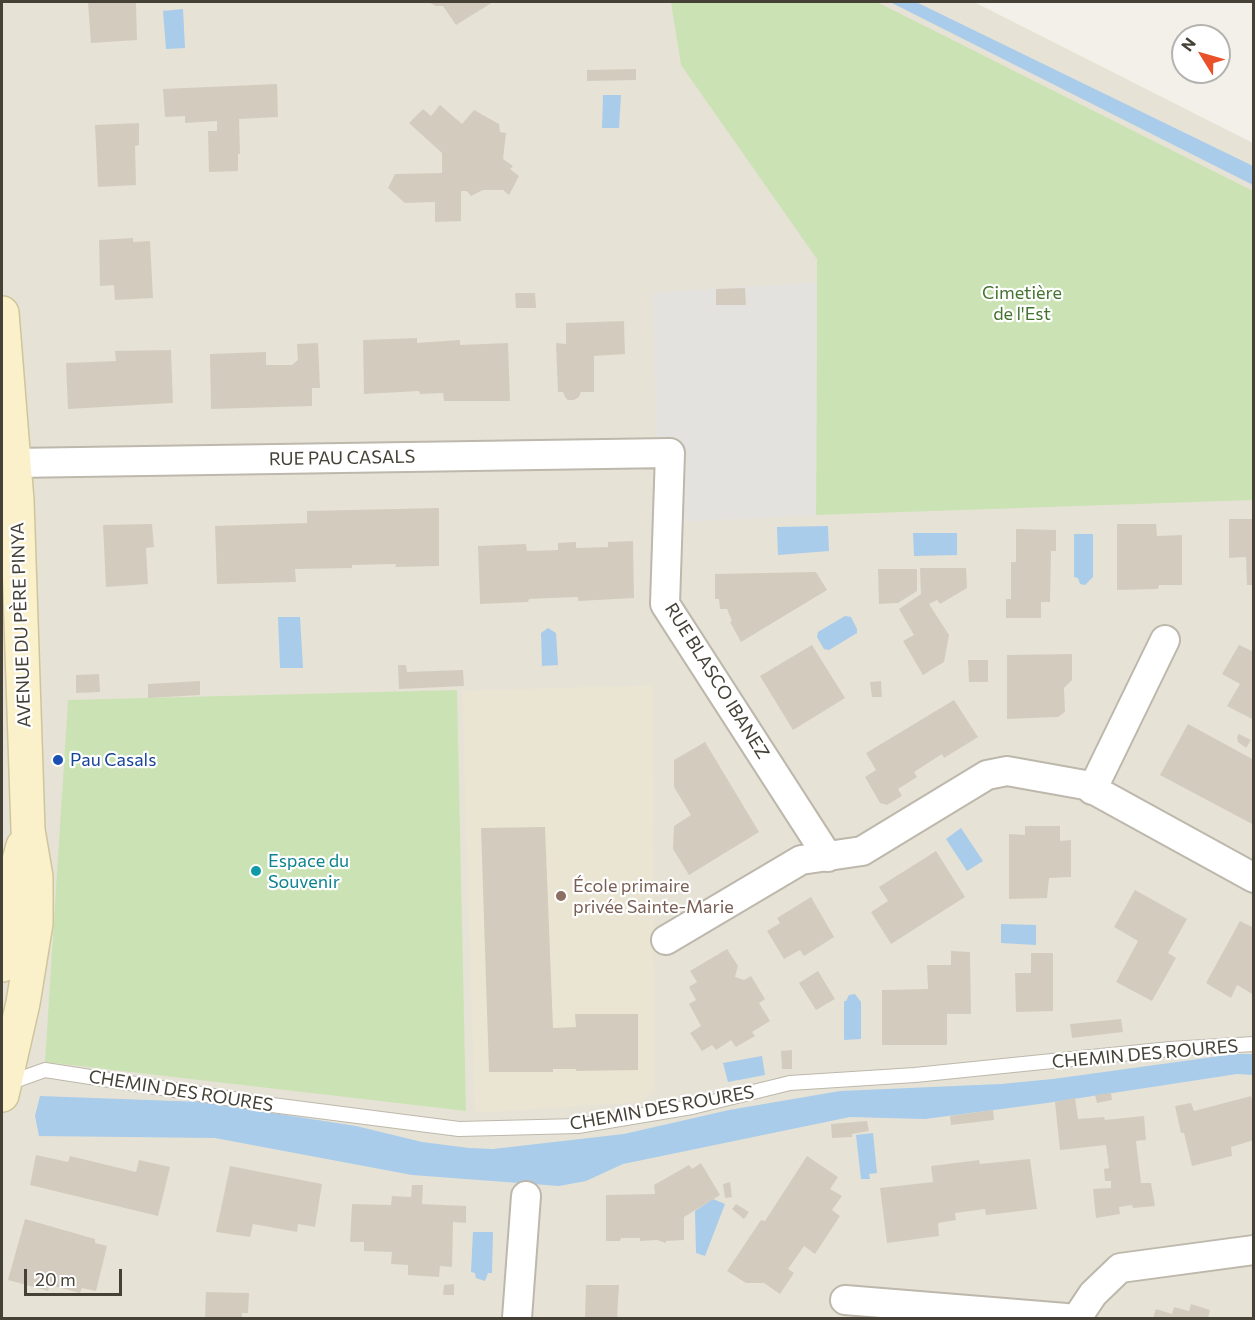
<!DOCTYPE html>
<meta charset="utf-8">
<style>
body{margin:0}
#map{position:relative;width:1255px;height:1320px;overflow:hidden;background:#f2f0e8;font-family:Commissioner,sans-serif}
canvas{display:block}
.frame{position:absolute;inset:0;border:3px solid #454137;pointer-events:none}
.north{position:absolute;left:1171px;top:24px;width:60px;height:60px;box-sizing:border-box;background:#fff;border:2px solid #b5b3af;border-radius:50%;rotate:307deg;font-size:16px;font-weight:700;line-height:24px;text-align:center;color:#454137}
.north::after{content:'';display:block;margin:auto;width:21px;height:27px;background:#e85129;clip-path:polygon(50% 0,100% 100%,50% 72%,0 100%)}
.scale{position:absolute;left:24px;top:1269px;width:98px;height:27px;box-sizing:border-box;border:3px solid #454137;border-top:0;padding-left:8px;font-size:18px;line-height:21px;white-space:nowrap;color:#454137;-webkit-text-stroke:4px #fff;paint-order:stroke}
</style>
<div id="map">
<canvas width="1255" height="1320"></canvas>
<div class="frame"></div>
<div class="north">N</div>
<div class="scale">20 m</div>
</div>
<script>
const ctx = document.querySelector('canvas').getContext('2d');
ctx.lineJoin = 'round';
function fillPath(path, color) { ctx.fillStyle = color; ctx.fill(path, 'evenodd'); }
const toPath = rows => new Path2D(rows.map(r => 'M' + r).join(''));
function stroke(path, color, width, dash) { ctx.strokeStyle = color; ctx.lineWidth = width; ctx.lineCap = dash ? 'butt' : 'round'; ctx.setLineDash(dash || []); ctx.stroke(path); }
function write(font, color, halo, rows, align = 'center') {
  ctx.font = font + ' Commissioner,sans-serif'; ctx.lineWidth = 4.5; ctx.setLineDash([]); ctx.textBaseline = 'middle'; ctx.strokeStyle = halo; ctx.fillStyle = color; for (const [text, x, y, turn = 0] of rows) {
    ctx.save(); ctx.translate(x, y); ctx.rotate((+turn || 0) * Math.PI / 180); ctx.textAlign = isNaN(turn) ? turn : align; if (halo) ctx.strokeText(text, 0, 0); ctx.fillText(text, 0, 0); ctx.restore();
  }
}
fillPath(toPath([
 [2,2,974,2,1253,143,1253,1318,2,1318]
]), '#e6e2d6');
fillPath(toPath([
 [653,685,654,1089,642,1102,475,1113,462,691]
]), '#eae5d3');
fillPath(toPath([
 [671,2,877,2,1253,191,1253,500,816,515,817,259,681,65],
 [457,690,466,1111,45,1062,68,700]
]), '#cbe3b4');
fillPath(toPath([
 [817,282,816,515,658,523,653,293]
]), '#e4e2df');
fillPath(toPath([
 [890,2,916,2,1253,166,1253,185],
 [183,9,185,48,166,49,163,11],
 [603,95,621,95,619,128,602,128],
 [828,526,829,551,778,555,777,527],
 [913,533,957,533,957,555,914,556],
 [1074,534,1093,534,1093,577,1085,585,1080,584,1078,578,1074,577],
 [845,616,851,617,857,629,857,633,829,650,824,649,817,637,818,632],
 [278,617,300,617,303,668,280,668],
 [548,628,556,633,558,665,542,666,541,633],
 [961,828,983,861,967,871,946,839],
 [1001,924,1036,925,1036,945,1001,943],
 [855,994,861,1002,861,1039,844,1040,844,1001,846,1001,849,995],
 [1235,1054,1253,1054,1253,1075,1237,1074,1047,1103,925,1119,850,1117,623,1164,586,1181,559,1186,412,1175,215,1138,39,1136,35,1116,40,1096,202,1102,356,1126,422,1142,469,1148,493,1149,624,1134,729,1110,840,1091,1001,1084,1053,1079],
 [762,1056,765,1075,728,1082,723,1063],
 [873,1133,877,1173,869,1174,870,1179,861,1179,856,1135],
 [713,1199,725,1204,705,1256,696,1253,695,1211],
 [473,1232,493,1232,492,1273,488,1273,485,1281,476,1278,475,1273,471,1272]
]), '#a9ccea');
fillPath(toPath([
 [88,2,136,2,137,40,91,43],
 [428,2,493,2,456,25,443,6,436,6],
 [636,69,636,80,587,81,587,70],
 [277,84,278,117,239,119,240,154,238,154,238,171,209,172,208,131,217,131,217,121,185,123,185,116,165,117,163,89],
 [440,105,462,124,474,110,499,124,500,132,506,133,503,159,513,166,510,169,519,176,509,195,503,190,483,190,471,196,467,191,461,191,461,221,435,222,435,202,405,203,388,188,395,174,442,173,442,153,409,123,423,109,431,116],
 [139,123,139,145,135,146,136,185,98,187,95,125],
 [133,238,133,242,150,241,153,298,115,300,114,285,100,286,99,240],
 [745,288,746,305,716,305,716,289],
 [515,293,535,293,536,308,516,308],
 [624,321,625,354,594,356,594,392,581,392,579,397,574,400,568,400,565,397,563,392,558,392,556,343,566,344,566,323],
 [417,338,417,343,460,340,460,345,508,343,510,401,444,401,443,393,420,394,419,391,364,394,363,340],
 [318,343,320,388,312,388,312,406,211,409,210,354,266,352,266,365,292,365,298,360,297,344],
 [171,350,173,403,68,409,66,363,116,361,115,351],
 [439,508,439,566,395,567,396,564,352,565,352,568,295,569,296,582,217,584,215,526,307,523,307,511],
 [1229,519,1254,519,1254,585,1247,585,1246,557,1229,558],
 [152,524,154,547,146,548,148,584,106,587,103,525],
 [1117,524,1156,524,1157,536,1182,535,1182,585,1159,585,1158,589,1117,590],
 [1016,529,1056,530,1056,551,1051,551,1050,602,1041,602,1041,618,1006,618,1006,599,1011,599,1011,562,1016,562],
 [633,541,634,598,578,601,578,597,529,599,528,602,480,604,478,546,526,544,527,551,558,550,558,543,576,542,576,548,608,547,608,542],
 [920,568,966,568,967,588,940,604,937,600,929,604,949,635,944,662,923,675,903,641,914,635,899,609,921,594],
 [878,569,917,569,917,591,898,603,879,604],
 [816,572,827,590,741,642,730,622,732,621,727,609,720,609,719,599,715,599,715,574],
 [812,645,845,698,793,730,760,676],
 [1239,645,1254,652,1254,720,1227,706,1240,684,1222,674],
 [1072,654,1072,680,1064,688,1065,712,1058,717,1007,719,1007,655],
 [968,660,988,660,988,682,969,682],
 [398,665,406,665,407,672,463,670,464,686,399,689],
 [99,674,100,692,76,693,76,675],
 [200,681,200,695,148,698,148,684],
 [881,681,882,697,872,697,870,682],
 [954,700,978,737,944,758,942,754,914,772,917,777,898,789,902,796,887,805,880,803,865,777,876,770,866,753],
 [1188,724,1254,760,1254,825,1160,775],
 [1239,734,1251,740,1246,748,1238,742,1237,737],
 [705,742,759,832,689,875,673,849,674,826,691,815,674,787,674,760],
 [1025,826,1060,826,1060,841,1071,840,1071,877,1049,878,1047,898,1009,899,1009,834,1025,835],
 [545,827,553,1028,576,1027,575,1014,638,1014,638,1070,576,1071,576,1069,553,1069,553,1072,489,1072,481,828],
 [936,851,965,897,891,944,871,912,888,901,879,887],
 [1135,890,1187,919,1168,953,1176,958,1152,1001,1116,982,1138,941,1114,927],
 [811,897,834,937,804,956,800,950,784,959,767,931,780,923,777,918],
 [1240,921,1254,928,1254,995,1237,985,1231,998,1206,983],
 [727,949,738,966,735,977,744,980,751,976,765,999,759,1003,770,1021,752,1032,755,1036,736,1047,731,1040,716,1050,712,1045,702,1051,690,1033,701,1026,689,1004,696,1000,689,987,697,982,690,971],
 [951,951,970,952,971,1014,947,1014,947,1045,882,1045,882,990,928,989,927,965,951,965],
 [1031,953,1053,953,1053,1011,1016,1012,1015,973,1031,973],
 [818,971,835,999,816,1010,799,983],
 [1121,1019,1123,1032,1072,1038,1070,1024],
 [792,1050,792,1069,782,1069,781,1051],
 [1111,1093,1112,1100,1097,1103,1095,1095],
 [1251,1096,1254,1106,1254,1140,1231,1147,1232,1156,1192,1166,1184,1133,1181,1133,1175,1106,1191,1103,1194,1111],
 [1075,1098,1078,1119,1104,1117,1105,1120,1144,1116,1146,1140,1136,1141,1141,1183,1151,1183,1155,1206,1133,1208,1132,1205,1119,1207,1120,1214,1096,1218,1093,1189,1111,1188,1111,1181,1105,1181,1104,1169,1109,1168,1106,1145,1060,1150,1055,1102],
 [993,1110,994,1120,951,1125,950,1116],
 [867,1121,869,1131,852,1134,852,1137,832,1138,831,1124],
 [36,1155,68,1162,70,1156,136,1172,139,1160,170,1167,158,1216,30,1185],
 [807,1156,838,1177,830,1189,842,1196,832,1210,840,1216,815,1254,804,1246,788,1269,794,1273,780,1294,764,1283,746,1283,727,1271,761,1220,765,1221],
 [1030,1159,1037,1209,986,1215,985,1209,955,1213,956,1220,938,1223,939,1236,887,1243,880,1188,933,1182,931,1166,979,1160,980,1164],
 [701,1163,720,1195,684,1217,684,1240,666,1241,666,1243,657,1240,640,1241,640,1238,621,1238,620,1241,606,1241,606,1195,655,1194,654,1185,689,1165,692,1169],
 [230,1166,322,1184,315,1227,298,1224,297,1232,253,1224,250,1237,216,1232],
 [730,1182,732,1197,725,1198,723,1184],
 [412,1185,423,1185,422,1204,466,1206,466,1223,453,1222,452,1267,440,1266,439,1277,408,1275,408,1265,391,1264,392,1252,364,1251,364,1242,350,1242,352,1204,391,1205,392,1196,411,1197],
 [736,1204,749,1212,744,1219,732,1209],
 [25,1219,95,1239,95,1243,107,1246,96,1291,82,1288,80,1293,50,1285,48,1291,8,1280],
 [454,1284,454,1295,443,1295,444,1285],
 [586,1285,619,1285,617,1318,585,1318],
 [206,1292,249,1293,248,1313,242,1313,242,1318,205,1318],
 [1191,1304,1210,1310,1208,1318,1153,1318,1156,1309,1172,1314,1174,1307,1189,1311]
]), '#d3ccbe');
const lane = toPath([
 [6,1084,45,1070,272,1105,459,1129,578,1126,692,1107,790,1083,915,1075,1170,1049,1254,1044]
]);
const street = toPath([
 [14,463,670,453,665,604,828,857],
 [1092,790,1165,640],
 [666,940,801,860,862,851,987,775,1007,771,1085,785,1254,878],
 [845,1300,1066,1318],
 [517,1318,526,1196],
 [1077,1318,1093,1294,1120,1268,1254,1250]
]);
const secondary = toPath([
 [2,313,17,501,28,830,36,877,36,923,23,1003,2,1095],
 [2,965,15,875,23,846]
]);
stroke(lane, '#bdb8ab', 16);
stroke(street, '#bdb8ab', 32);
stroke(secondary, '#cfc59b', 36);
stroke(lane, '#fff', 14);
stroke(street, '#fff', 28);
stroke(secondary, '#faf1ca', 33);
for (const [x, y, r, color] of [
 [58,760,6,"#1a4fb4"],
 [256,871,6,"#0f9aa8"],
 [561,896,6,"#8d6e63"]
]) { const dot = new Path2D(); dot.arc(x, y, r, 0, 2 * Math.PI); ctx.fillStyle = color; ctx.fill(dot); stroke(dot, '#fff', 2); }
write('18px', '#44722f', '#fff', [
 ["Cimetière",1022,293],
 ["de l'Est",1022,314]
]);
write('18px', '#454137', '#fff', [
 ["RUE PAU CASALS",342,458,-1],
 ["AVENUE DU PÈRE PINYA",21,625,-92],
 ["RUE BLASCO IBANEZ",717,681,58],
 ["CHEMIN DES ROURES",1145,1054,-5],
 ["CHEMIN DES ROURES",181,1091,9],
 ["CHEMIN DES ROURES",662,1108,-10]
]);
write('18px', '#164399', '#fff', [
 ["Pau Casals",70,760]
], 'left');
write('18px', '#0d838f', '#fff', [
 ["Espace du",268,861],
 ["Souvenir",268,882]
], 'left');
write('18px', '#785e54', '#fff', [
 ["École primaire",573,886],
 ["privée Sainte-Marie",573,907]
], 'left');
</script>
